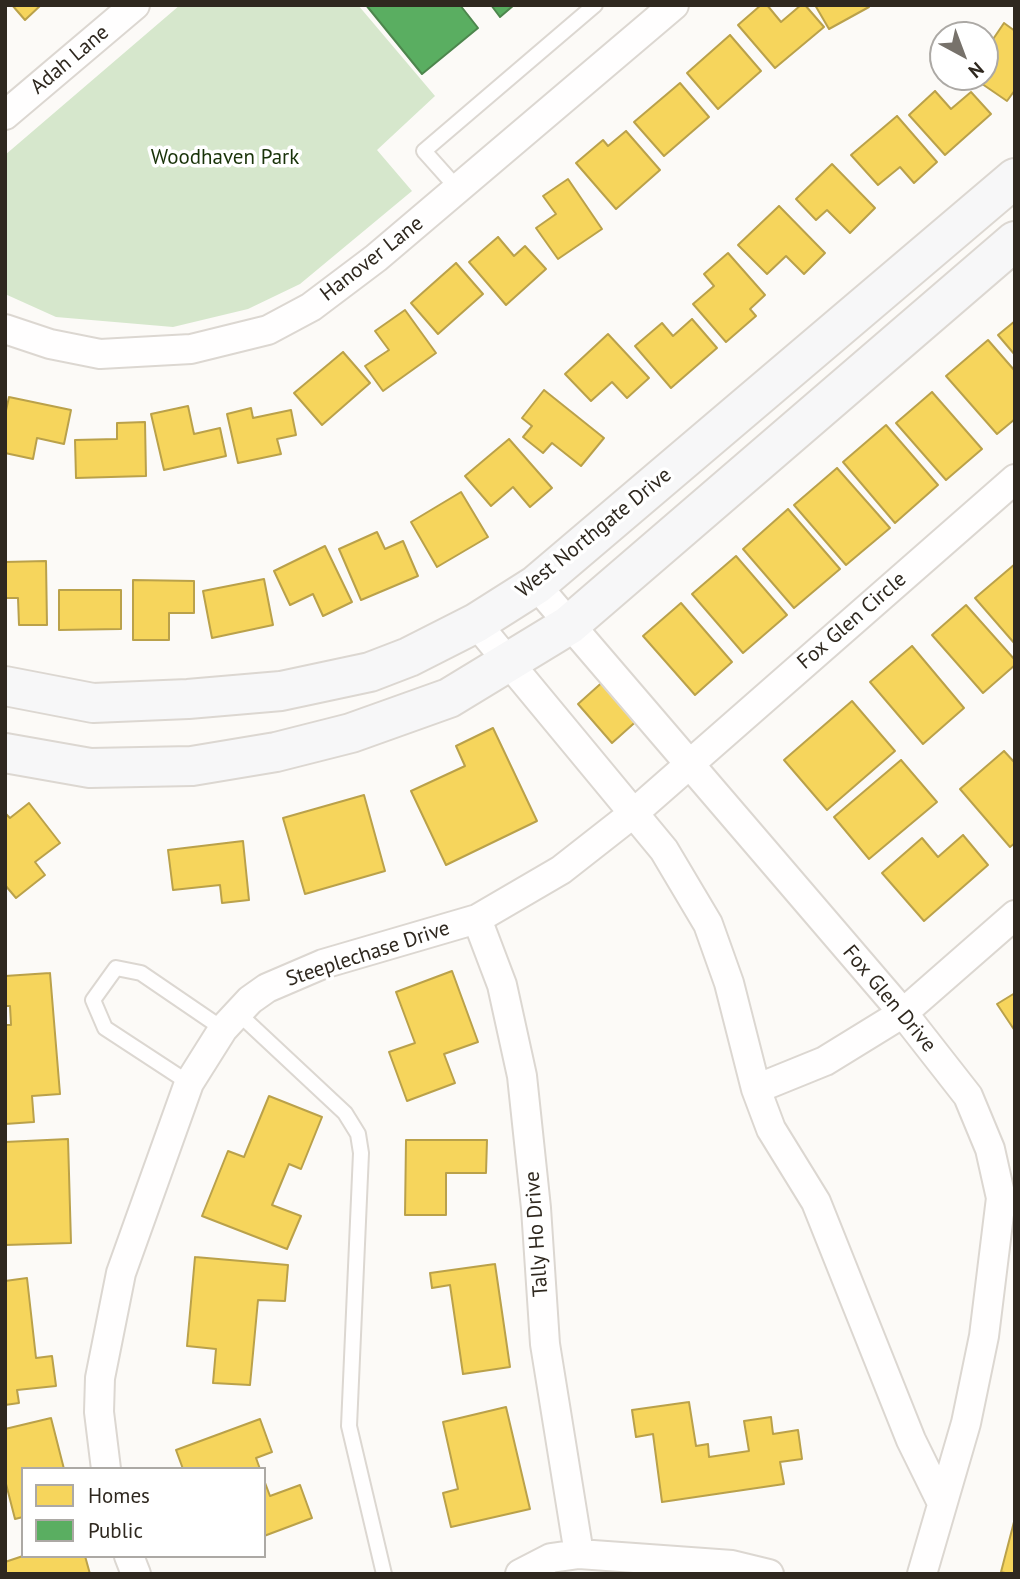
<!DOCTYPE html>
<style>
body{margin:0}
#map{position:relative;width:1020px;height:1579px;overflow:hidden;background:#fcfaf7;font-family:"PT Sans",sans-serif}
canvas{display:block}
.frame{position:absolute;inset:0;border:7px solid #2f281f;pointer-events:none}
.legend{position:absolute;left:21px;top:1467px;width:245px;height:91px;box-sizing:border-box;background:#fff;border:2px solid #aca9a5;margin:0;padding:9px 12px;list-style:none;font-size:21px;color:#2f281f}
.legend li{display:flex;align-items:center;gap:14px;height:35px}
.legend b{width:35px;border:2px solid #aca9a5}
.north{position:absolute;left:929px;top:21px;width:70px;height:70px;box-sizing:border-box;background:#fff;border:2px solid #aca9a5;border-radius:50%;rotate:139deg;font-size:19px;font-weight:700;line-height:28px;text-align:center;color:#2f281f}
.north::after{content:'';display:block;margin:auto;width:24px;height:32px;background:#77726b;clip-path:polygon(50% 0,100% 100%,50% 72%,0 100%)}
</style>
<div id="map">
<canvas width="1020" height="1579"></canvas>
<div class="frame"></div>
<ul class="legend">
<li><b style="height:19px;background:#f6d55c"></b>Homes</li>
<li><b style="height:19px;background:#5aae61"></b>Public</li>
</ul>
<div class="north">N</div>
</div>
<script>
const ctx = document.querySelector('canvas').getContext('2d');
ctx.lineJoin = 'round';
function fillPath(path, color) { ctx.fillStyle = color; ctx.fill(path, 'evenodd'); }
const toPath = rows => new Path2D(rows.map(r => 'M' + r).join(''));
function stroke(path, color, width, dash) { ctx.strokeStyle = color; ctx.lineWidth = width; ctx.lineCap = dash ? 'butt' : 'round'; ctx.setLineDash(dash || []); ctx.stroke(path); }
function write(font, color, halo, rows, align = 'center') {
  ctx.font = font + ' "PT Sans",sans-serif'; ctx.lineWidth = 7; ctx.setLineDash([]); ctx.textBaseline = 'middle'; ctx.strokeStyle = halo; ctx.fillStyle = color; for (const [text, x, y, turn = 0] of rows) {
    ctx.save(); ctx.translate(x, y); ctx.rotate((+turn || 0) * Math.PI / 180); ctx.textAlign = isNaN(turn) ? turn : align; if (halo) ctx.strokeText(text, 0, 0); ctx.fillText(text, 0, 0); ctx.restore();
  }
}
fillPath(toPath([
 [180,5,358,5,435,96,377,150,412,191,300,284,248,309,173,327,56,317,5,294,5,155]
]), '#d6e7cc');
const homes = toPath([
 [12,5,41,5,25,20,12,5],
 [761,5,767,5,781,22,801,5,805,5,824,27,775,68,738,25,761,5],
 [815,5,868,5,869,7,829,29,815,5],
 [1004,23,1015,31,1015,90,1007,101,972,77,985,77,985,51,1004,23],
 [730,35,761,71,718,109,687,73,730,35],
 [680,83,709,117,664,156,634,122,680,83],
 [935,91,951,109,971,92,991,114,945,155,909,115,935,91],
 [897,116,937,162,914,183,900,167,878,185,851,155,897,116],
 [626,131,660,170,616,209,576,163,603,140,608,146,626,131],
 [832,164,875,208,850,233,827,210,816,220,796,199,832,164],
 [568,179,602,229,558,259,536,228,556,214,543,196,568,179],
 [779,206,825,253,804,274,786,256,767,274,738,245,779,206],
 [498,237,514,256,525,246,546,269,506,305,469,262,498,237],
 [728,253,765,295,750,309,756,316,726,342,693,304,714,286,704,274,728,253],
 [456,263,483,294,438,334,411,303,456,263],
 [405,310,436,353,383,391,365,366,389,350,375,331,405,310],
 [692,319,717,348,671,388,635,346,662,323,673,336,692,319],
 [1015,321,1015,355,998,335,1015,321],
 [608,334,649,378,627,398,612,382,591,401,565,374,608,334],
 [988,340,1015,371,1015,419,997,434,946,376,988,340],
 [343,352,370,383,322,425,294,393,343,352],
 [544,390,604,438,581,466,552,443,543,453,523,437,532,426,522,418,544,390],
 [932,392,982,449,946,480,896,423,932,392],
 [9,397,71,410,64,444,37,438,33,459,5,453,5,415,9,397],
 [188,406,194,434,220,428,226,456,164,470,151,414,188,406],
 [251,408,253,418,291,410,296,435,277,439,281,454,238,463,227,414,251,408],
 [145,422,146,476,76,478,75,440,117,439,117,423,145,422],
 [886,425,938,485,895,523,843,462,886,425],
 [509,439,552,488,530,507,513,487,491,506,465,476,509,439],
 [837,468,890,528,846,565,794,505,837,468],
 [461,492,488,537,437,567,411,522,461,492],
 [788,509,840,569,794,608,743,549,788,509],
 [377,532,385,549,403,541,418,576,361,600,339,549,377,532],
 [325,546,352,602,323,616,313,594,290,605,274,571,325,546],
 [736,556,787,615,743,653,692,594,736,556],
 [46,561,47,625,19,625,18,598,5,598,5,562,46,561],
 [1015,564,1015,644,975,598,1015,564],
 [264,579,273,625,212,638,203,591,264,579],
 [133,580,194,581,194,613,169,613,169,640,133,640,133,580],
 [59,590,121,590,121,629,59,630,59,590],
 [681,603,732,662,695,695,643,636,681,603],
 [966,605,1015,660,1015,665,983,693,932,635,966,605],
 [912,646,964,708,923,744,870,682,912,646],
 [607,678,641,717,612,743,578,704,607,678],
 [852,701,895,751,827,810,784,760,852,701],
 [493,728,537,821,446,865,411,791,465,766,456,746,493,728],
 [1004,751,1015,763,1015,843,1010,847,960,789,1004,751],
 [901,760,937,802,869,859,834,817,901,760],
 [364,795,385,871,305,894,283,818,364,795],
 [29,803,60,843,35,862,45,875,16,898,5,885,5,813,10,818,29,803],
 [963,835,988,865,924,921,882,873,922,838,938,857,963,835],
 [243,841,249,900,222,903,220,885,173,890,168,850,243,841],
 [452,971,478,1042,444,1054,455,1083,407,1101,389,1052,415,1043,396,992,452,971],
 [50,973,60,1094,32,1096,34,1122,5,1124,5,1025,11,1025,10,1006,5,1006,5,976,50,973],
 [1015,993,1015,1031,997,1004,1015,993],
 [269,1096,322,1117,301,1169,289,1164,272,1205,301,1216,287,1249,202,1216,228,1151,244,1157,269,1096],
 [68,1139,71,1243,5,1245,5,1142,68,1139],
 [406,1140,487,1140,486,1173,446,1173,446,1215,405,1215,406,1140],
 [195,1257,288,1265,285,1301,258,1300,250,1385,213,1383,216,1349,187,1346,195,1257],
 [495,1264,510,1367,463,1374,450,1285,432,1288,430,1273,495,1264],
 [27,1278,36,1358,52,1356,56,1386,17,1390,19,1403,5,1405,5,1281,27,1278],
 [689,1402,696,1446,708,1444,709,1457,749,1451,744,1421,771,1417,773,1434,798,1430,802,1459,780,1462,784,1484,662,1502,653,1434,636,1437,632,1410,689,1402],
 [506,1407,530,1509,451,1527,443,1493,458,1489,443,1422,506,1407],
 [51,1418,64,1469,23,1469,23,1517,15,1519,5,1480,5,1429,51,1418],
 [260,1419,272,1452,256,1458,260,1469,183,1469,176,1450,260,1419],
 [264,1480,270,1496,300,1485,312,1518,264,1536,264,1480],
 [1015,1518,1015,1574,1009,1574,1001,1572,1015,1518],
 [23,1556,85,1556,90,1574,5,1574,5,1562,23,1556]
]);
fillPath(homes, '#f6d55c');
stroke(homes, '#baa14a', 2);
const public = toPath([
 [366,5,460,5,478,28,422,74,366,5],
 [491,5,514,5,500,17,491,5]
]);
fillPath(public, '#5aae61');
stroke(public, '#4d864d', 2);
const service = toPath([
 [458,189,424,151,595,5],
 [238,1013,345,1113,358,1134,361,1153,349,1426,384,1574],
 [189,1083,105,1028,93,1000,116,968,141,973,223,1029]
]);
const minor = toPath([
 [5,115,135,5],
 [5,329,50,344,100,354,191,349,268,330,311,307,376,258,674,5],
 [536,585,903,1013,968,1096,990,1149,1001,1198,984,1336,966,1423,922,1574],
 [476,623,664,850,708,924,729,983,756,1089,771,1129,816,1202,911,1440,942,1503],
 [477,919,502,985,522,1076,536,1208,545,1344,579,1554],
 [756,1089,825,1061,903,1013,1015,915],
 [106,1469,99,1412,100,1378,121,1273,189,1083,223,1029,250,1000,267,988,323,964,477,919,561,870,635,812,1015,479],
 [129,1556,136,1574],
 [520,1574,551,1558,579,1554,732,1565,769,1574]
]);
const secondary = toPath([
 [5,686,93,703,188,699,281,691,370,672,409,657,476,623,536,585,1015,178],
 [5,753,90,768,192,766,276,752,351,733,449,698,569,625,1015,241]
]);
stroke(service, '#dcd7d1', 18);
stroke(minor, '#dcd7d1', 32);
stroke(secondary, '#dcd7d1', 42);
stroke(service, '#fffefe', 14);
stroke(minor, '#fffefe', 28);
stroke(secondary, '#f7f7f8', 38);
write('21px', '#2f281f', '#fff', [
 ["Adah Lane",70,60,-40],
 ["Hanover Lane",372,259,-38],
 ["West Northgate Drive",594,533,-39],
 ["Fox Glen Circle",852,621,-41],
 ["Steeplechase Drive",368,954,-18],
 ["Fox Glen Drive",889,999,50],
 ["Tally Ho Drive",537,1234,-94]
]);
write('21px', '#193309', '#fff', [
 ["Woodhaven Park",225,158]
]);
</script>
